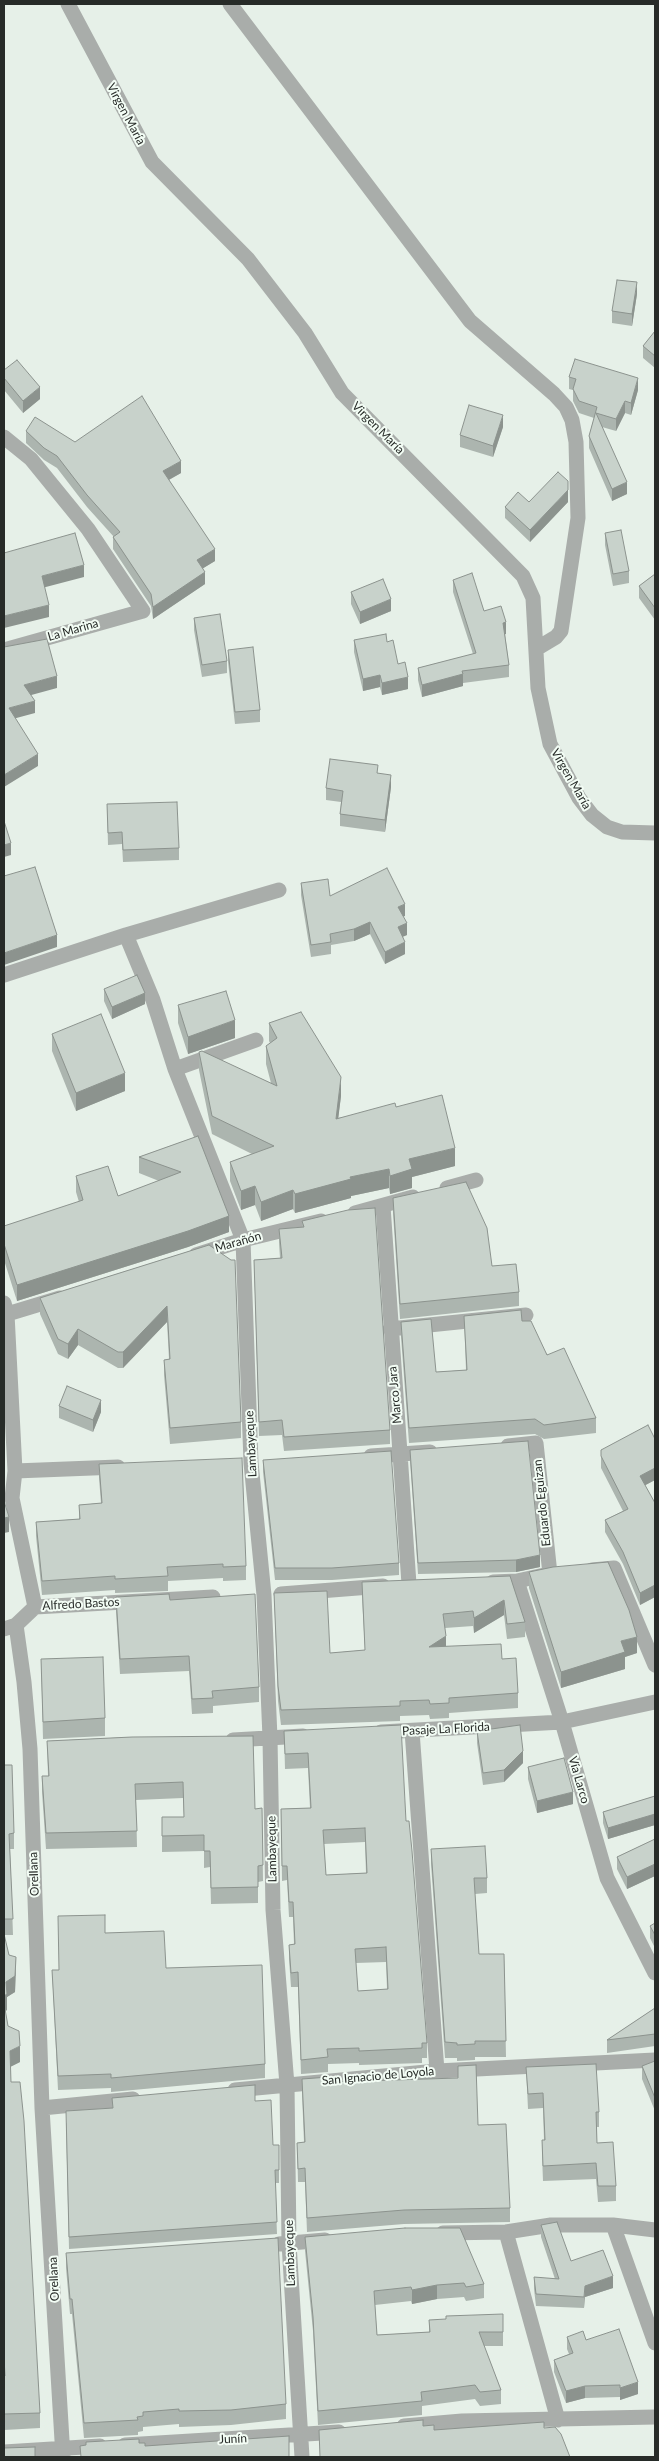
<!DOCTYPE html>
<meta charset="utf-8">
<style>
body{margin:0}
#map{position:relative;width:659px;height:2461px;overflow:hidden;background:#e6f0e8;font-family:Lato,sans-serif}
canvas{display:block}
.frame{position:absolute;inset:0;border:5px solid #272b28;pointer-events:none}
</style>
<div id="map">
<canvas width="659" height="2461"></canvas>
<div class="frame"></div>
</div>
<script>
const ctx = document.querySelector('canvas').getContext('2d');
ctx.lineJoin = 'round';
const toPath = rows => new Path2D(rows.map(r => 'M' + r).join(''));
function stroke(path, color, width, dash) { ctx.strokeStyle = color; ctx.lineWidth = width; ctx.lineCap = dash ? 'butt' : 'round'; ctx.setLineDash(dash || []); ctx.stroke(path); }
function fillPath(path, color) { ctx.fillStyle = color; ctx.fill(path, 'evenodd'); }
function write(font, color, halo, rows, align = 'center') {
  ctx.font = font + ' Lato,sans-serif'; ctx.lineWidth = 4; ctx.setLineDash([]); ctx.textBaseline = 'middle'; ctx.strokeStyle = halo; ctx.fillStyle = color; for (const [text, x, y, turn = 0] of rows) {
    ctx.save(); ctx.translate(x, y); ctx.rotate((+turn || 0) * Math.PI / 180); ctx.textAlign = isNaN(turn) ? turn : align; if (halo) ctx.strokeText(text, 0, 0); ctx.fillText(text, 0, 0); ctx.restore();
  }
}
stroke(toPath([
 [68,4,152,162,248,259,305,333,342,393,523,576,533,598,538,688,550,744,579,798,592,815,607,827,622,832,655,833],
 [230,4,470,321,554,394,566,407,572,420,576,442,578,518,561,631,556,637,536,649],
 [4,437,31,459,88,529,143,611,4,650],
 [126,935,279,890],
 [4,975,126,935,153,1000,175,1069,243,1240,251,1463,264,1595,270,1738,273,1910,287,2085,289,2243,302,2457],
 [175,1069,256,1040],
 [447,1188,476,1180],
 [383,1206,409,1584],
 [355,1213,413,1197],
 [196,1255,243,1240,321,1221],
 [4,1303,7,1314,15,1471,12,1498,35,1607,16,1625,4,1629],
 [4,1315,60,1298],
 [390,1329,526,1315],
 [508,1446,536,1443,550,1574],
 [371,1456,430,1452],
 [15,1471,118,1467],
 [592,1570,614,1568,655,1665],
 [517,1581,562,1722,607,1878,655,1973],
 [493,1582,517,1581,549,1574],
 [281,1594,383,1586],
 [35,1607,213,1597],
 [16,1625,24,1682,30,1749,42,2108,63,2457],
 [412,1731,437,2071],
 [381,1732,562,1722,655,1702],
 [233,1740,303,1736],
 [235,2090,437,2071,655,2060],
 [42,2108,133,2099],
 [613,2225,655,2343],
 [506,2232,558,2420],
 [443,2233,506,2232,551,2225,613,2225,655,2230],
 [279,2244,325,2240],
 [404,2426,462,2421,655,2417],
 [125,2445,339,2432],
 [4,2452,100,2446]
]), '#a9adaa', 15);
fillPath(toPath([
 [637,294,632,326,612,323,612,311],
 [655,331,655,368,643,358,643,346],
 [4,370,40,399,23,413,4,390],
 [569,377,638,390,631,415,625,413,616,431,602,427,627,494,612,501,589,448,589,436,594,418,579,413,573,401,573,390,569,389],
 [503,427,493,457,460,447,460,435],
 [26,431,75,442,181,473,169,480,215,561,203,568,205,584,153,619,151,606,113,549,113,537,114,537,87,507,57,468,44,460,26,443],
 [529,502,568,502,530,542,505,518,505,507],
 [605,533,629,571,629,583,613,586,605,545],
 [655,574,655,620,639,598,639,586],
 [453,580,506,634,505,634,509,665,509,677,463,683,463,686,422,697,418,680,418,668,473,654,453,592],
 [351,592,391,611,360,624,351,604],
 [194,618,227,661,227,673,202,677,194,630],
 [354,640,387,642,408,689,382,695,380,687,363,691,354,652],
 [228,650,260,710,260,722,235,724,228,662],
 [378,773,391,787,385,832,340,826,340,814,341,802,326,800,326,788],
 [107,804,179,848,179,860,123,862,122,844,108,845],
 [301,883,330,896,405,916,403,916,407,935,403,936,405,954,385,964,370,934,354,941,331,945,331,954,311,957,301,895],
 [104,989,145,1004,112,1019,104,1001],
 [178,1005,235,1038,188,1054,178,1023],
 [269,1023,341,1096,338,1118,396,1107,455,1166,412,1177,412,1188,390,1194,389,1188,351,1196,351,1198,295,1213,293,1209,261,1221,255,1205,241,1210,230,1181,230,1162,252,1154,212,1134,199,1070,199,1052,271,1083,266,1064,266,1046,270,1043,269,1041],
 [52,1034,125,1091,76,1111,52,1051],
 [198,1136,229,1232,188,1247,17,1301,4,1260,4,1226,79,1202,76,1192,76,1176,118,1196,159,1181,139,1173,139,1157],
 [393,1198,492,1266,519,1292,519,1306,400,1319,393,1213],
 [302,1221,390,1430,390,1444,284,1451,282,1435,259,1436,254,1260,280,1258,279,1243,279,1229,302,1227],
 [209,1245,241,1422,241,1438,170,1444,164,1375,164,1360,169,1359,167,1322,123,1368,118,1368,78,1345,68,1359,58,1354,40,1314,40,1298],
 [464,1316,522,1321,596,1418,596,1433,544,1439,535,1434,409,1443,401,1337,401,1322,436,1372,466,1370],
 [59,1406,101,1412,93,1432,59,1418],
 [655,1439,655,1480,645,1485,655,1503,655,1597,640,1605,623,1564,605,1532,605,1520,623,1511,601,1468,601,1450],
 [410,1450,540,1567,516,1572,418,1574,410,1461],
 [263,1460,399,1563,399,1575,332,1580,275,1580,263,1472],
 [99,1464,246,1566,246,1580,223,1581,223,1578,168,1581,168,1591,115,1593,115,1590,42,1595,36,1536,36,1522,79,1519,79,1505,101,1503,99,1478],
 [529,1572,637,1653,625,1657,625,1669,561,1688,529,1588],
 [510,1576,525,1622,525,1637,507,1639,504,1615,474,1633,473,1626,445,1628,446,1646,502,1659,518,1693,518,1708,449,1713,449,1718,430,1719,429,1715,400,1716,400,1721,281,1725,278,1701,274,1593,330,1653,365,1650,362,1597,362,1582],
 [116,1597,170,1600,259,1687,259,1702,213,1706,213,1713,192,1714,189,1671,120,1674,116,1612],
 [41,1659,105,1718,105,1736,43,1739],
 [284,1731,406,1821,427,2043,427,2058,422,2058,422,2063,359,2065,359,2063,328,2064,328,2072,301,2074,298,1987,291,1987,289,1959,289,1945,294,1944,293,1917,289,1917,287,1880,282,1881,281,1809,310,1808,308,1768,285,1769],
 [365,1842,366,1873,326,1875,324,1844],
 [386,1962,387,1989,358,1991,356,1963],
 [477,1731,523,1763,504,1782,483,1785,477,1743],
 [132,1737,255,1809,262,1808,263,1881,258,1882,258,1903,211,1904,210,1867,204,1868,204,1851,162,1852,162,1817,184,1817,183,1798,136,1800,137,1847,46,1849,42,1792,42,1776,48,1776,47,1741],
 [4,1765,14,1833,14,1849,10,1849,13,1935,4,1935,9,1955,16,1973,15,1992,7,1997,7,2010,5,2011,8,2026,20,2062,10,2067,11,2082,40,2413,40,2428,4,2430],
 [528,1767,573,1804,537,1813,528,1779],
 [655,1796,655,1825,608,1839,603,1823,603,1812],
 [655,1839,655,1876,627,1889,617,1869,617,1857],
 [431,1849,487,1878,487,1893,475,1894,479,1954,504,1954,506,2057,475,2057,475,2060,457,2061,457,2058,445,2058,431,1864],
 [655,1923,655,1948,650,1938,650,1926],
 [105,1933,166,1968,265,2064,265,2078,111,2092,111,2088,58,2090,52,1970,59,1970],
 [655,2008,655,2046,607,2053,607,2040],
 [655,2061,655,2111,642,2079,642,2066],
 [526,2067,599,2112,599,2127,597,2127,597,2143,616,2186,616,2201,598,2202,596,2179,543,2181,542,2155,542,2140,544,2140,543,2108,528,2109],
 [302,2079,329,2082,478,2125,510,2208,510,2222,404,2224,307,2232,305,2182,298,2182,297,2143,304,2142,302,2093],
 [112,2098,255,2101,273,2145,279,2145,279,2183,275,2183,277,2234,69,2249,66,2123,112,2108],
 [541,2225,571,2261,613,2288,585,2297,584,2308,536,2306,534,2289,534,2277,555,2279,541,2237],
 [305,2237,484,2284,484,2298,466,2301,464,2297,437,2299,412,2304,411,2301,375,2305,377,2335,429,2332,429,2320,503,2332,503,2346,484,2346,501,2390,501,2404,480,2406,475,2399,422,2406,422,2415,318,2425,313,2331,305,2251],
 [66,2253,286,2404,286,2419,231,2425,179,2427,179,2424,143,2427,143,2431,138,2432,138,2435,84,2438,72,2314,70,2314,66,2268],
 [567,2337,586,2340,638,2394,620,2400,620,2397,585,2398,566,2403,554,2372,554,2360,569,2354,567,2349]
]), '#acb5af');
fillPath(toPath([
 [637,282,637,294,632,326,632,314],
 [638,378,638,390,631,415,631,403],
 [40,387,40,399,23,413,23,401],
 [625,401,625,413,616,431,616,419],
 [503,415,503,427,493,457,493,446],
 [181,461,181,473,163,483,163,471],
 [627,482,627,494,612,501,612,489],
 [568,490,568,502,530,542,530,530],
 [215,549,215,561,197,572,197,560],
 [84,565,84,577,42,588,42,576],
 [205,572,205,584,153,619,153,607],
 [391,599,391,611,360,624,360,612],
 [49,605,49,617,4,628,4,616],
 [506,622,506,634,503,635,503,623],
 [463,674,463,686,422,697,422,685],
 [380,675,380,687,363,691,363,679],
 [57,676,57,688,24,697,24,685],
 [408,677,408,689,382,695,382,683],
 [35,701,35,713,9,720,9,708],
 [38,754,38,766,4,787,4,775],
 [391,775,391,787,385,832,385,820],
 [11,843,11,855,4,857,4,845],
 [405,904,405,916,398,919,398,907],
 [370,922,370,934,354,941,354,929],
 [407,923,407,935,398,939,398,927],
 [57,935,57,947,4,965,4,953],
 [405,942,405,954,385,964,385,952],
 [145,993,145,1004,112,1019,112,1007],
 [235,1020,235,1038,188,1054,188,1037],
 [125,1073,125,1091,76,1111,76,1093],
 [341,1077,341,1096,336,1137,336,1119],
 [455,1148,455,1166,412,1177,412,1188,390,1194,390,1176,409,1159],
 [389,1169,389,1188,351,1196,351,1198,295,1213,295,1194,350,1177],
 [255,1186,255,1205,241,1210,241,1191],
 [293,1190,293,1209,261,1221,261,1202],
 [229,1216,229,1232,188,1247,17,1301,17,1285],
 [167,1306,167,1322,123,1368,123,1352],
 [78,1329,78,1345,68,1359,68,1344],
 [101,1400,101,1412,93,1432,93,1420],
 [655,1468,655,1480,640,1488,640,1476],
 [9,1517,9,1532,4,1533,4,1518],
 [540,1555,540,1567,516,1572,516,1560],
 [655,1585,655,1597,640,1605,640,1593],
 [504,1600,504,1615,474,1633,474,1618],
 [446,1636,446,1651,429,1647],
 [637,1637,637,1653,625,1657,625,1669,561,1688,561,1672,621,1641],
 [523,1751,523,1763,504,1782,504,1770],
 [573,1792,573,1804,537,1813,537,1801],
 [655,1814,655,1825,608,1839,608,1828],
 [655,1864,655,1876,627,1889,627,1877],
 [16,1957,15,1992,7,1997,7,2010,4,2012,4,1996,6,1982],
 [20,2046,20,2062,10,2067,10,2051],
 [613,2276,613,2288,585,2297,584,2308,585,2286],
 [437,2285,437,2299,412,2304,412,2290],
 [638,2382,638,2394,620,2400,620,2388],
 [585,2386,585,2398,566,2403,566,2391]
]), '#8c938e');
const building = toPath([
 [617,280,637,282,632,314,612,311,617,280],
 [655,331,655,356,643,346,655,331],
 [575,359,638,378,631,403,625,401,616,419,596,413,627,482,612,489,589,436,597,407,579,401,573,389,576,379,569,377,575,359],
 [17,360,40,387,23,401,4,378,4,370,17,360],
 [142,396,181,461,163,471,215,549,197,560,205,572,153,607,151,594,113,537,120,532,87,495,57,456,44,448,26,431,35,417,75,442,142,396],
 [469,405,503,415,493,446,460,435,469,405],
 [558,472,568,481,568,490,530,530,505,507,518,492,529,502,558,472],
 [621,530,629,571,613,574,605,533,621,530],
 [75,533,84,565,42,576,49,605,4,616,4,553,75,533],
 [472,573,484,611,501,606,506,622,503,623,509,665,462,671,463,674,422,685,418,668,476,653,453,580,472,573],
 [655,574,655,608,639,586,655,574],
 [383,579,391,599,360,612,351,592,383,579],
 [220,614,227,661,202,665,194,618,220,614],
 [386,634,387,642,393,640,398,664,405,662,408,677,382,683,380,675,363,679,354,640,386,634],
 [47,639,57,676,24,685,35,701,9,708,38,754,4,775,4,647,47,639],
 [253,647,260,710,235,712,228,650,253,647],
 [330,759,378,765,377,773,391,775,385,820,340,814,343,791,326,788,330,759],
 [177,802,179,848,123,850,122,832,108,833,107,804,177,802],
 [4,821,11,843,4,845,4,821],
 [35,867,57,935,4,953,4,876,35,867],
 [387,868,405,904,398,907,407,923,398,927,405,942,385,952,370,922,354,929,330,934,331,942,311,945,301,883,328,879,330,896,387,868],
 [137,975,145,993,112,1007,104,989,137,975],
 [226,991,235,1020,188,1037,178,1005,226,991],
 [301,1012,341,1077,336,1119,395,1103,396,1107,442,1095,455,1148,409,1159,412,1169,390,1176,389,1169,350,1177,351,1179,295,1194,293,1190,261,1202,255,1186,241,1191,230,1162,274,1146,212,1116,199,1052,202,1051,277,1086,266,1046,277,1038,269,1023,301,1012],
 [101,1014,125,1073,76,1093,52,1034,101,1014],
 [198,1136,229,1216,188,1231,17,1285,4,1244,4,1226,83,1200,76,1176,108,1166,118,1196,181,1172,139,1157,198,1136],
 [466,1182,487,1228,492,1266,516,1264,519,1292,400,1304,393,1198,466,1182],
 [375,1208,390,1430,284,1437,282,1420,259,1422,254,1260,282,1258,279,1229,304,1227,302,1221,348,1210,375,1208],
 [209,1245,231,1260,235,1260,241,1422,170,1428,164,1360,170,1359,167,1306,123,1352,118,1352,78,1329,68,1344,58,1339,40,1298,209,1245],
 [521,1310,522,1321,531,1321,547,1355,564,1348,596,1418,544,1425,535,1419,409,1428,401,1322,431,1319,436,1372,467,1370,464,1316,521,1310],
 [67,1386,101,1400,93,1420,59,1406,67,1386],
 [648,1425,655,1439,655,1468,640,1476,655,1503,655,1585,640,1593,623,1552,605,1520,628,1509,601,1456,601,1450,648,1425],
 [528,1441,540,1555,516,1560,418,1563,410,1450,528,1441],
 [391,1451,399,1563,332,1568,275,1568,263,1460,391,1451],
 [242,1458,246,1566,223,1567,223,1564,167,1567,168,1576,115,1579,115,1576,42,1581,36,1522,80,1519,79,1505,102,1503,99,1464,242,1458],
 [4,1501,9,1517,4,1518,4,1501],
 [608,1562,629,1610,637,1637,621,1641,625,1652,561,1672,529,1572,553,1567,608,1562],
 [510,1576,525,1622,507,1624,504,1600,474,1618,473,1611,443,1614,446,1636,429,1647,501,1644,502,1659,516,1658,518,1693,449,1698,449,1703,430,1704,429,1700,400,1701,400,1706,281,1710,278,1686,274,1593,327,1591,330,1653,365,1650,362,1582,510,1576],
 [169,1594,170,1600,255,1594,259,1687,212,1691,213,1698,192,1699,189,1656,120,1659,116,1597,169,1594],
 [103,1657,105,1718,43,1722,41,1659,103,1657],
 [401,1725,406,1821,409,1821,412,1851,427,2043,422,2043,422,2048,359,2051,359,2048,327,2049,328,2057,301,2060,298,1972,291,1973,289,1945,295,1944,293,1902,289,1902,287,1866,282,1866,281,1809,311,1808,308,1753,285,1754,284,1731,401,1725],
 [365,1828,367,1873,326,1875,323,1830,365,1828],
 [386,1947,388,1989,358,1991,355,1949,386,1947],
 [520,1725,523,1751,504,1770,483,1773,477,1731,520,1725],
 [253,1736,255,1809,262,1808,263,1865,258,1866,258,1887,211,1888,210,1851,204,1851,204,1835,162,1836,162,1817,184,1817,183,1782,135,1784,137,1831,46,1833,42,1776,49,1776,47,1741,132,1737,253,1736],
 [564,1758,573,1792,537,1801,528,1767,564,1758],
 [4,1765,12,1765,14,1833,9,1834,13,1919,4,1919,4,1765],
 [655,1796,655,1814,608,1828,603,1812,655,1796],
 [655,1839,655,1864,627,1877,617,1857,655,1839],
 [485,1846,487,1878,474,1878,479,1954,504,1954,506,2041,475,2041,475,2044,457,2045,457,2043,445,2042,431,1849,485,1846],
 [105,1915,105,1933,164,1931,166,1968,262,1965,265,2064,111,2078,111,2074,58,2076,52,1970,59,1970,58,1916,105,1915],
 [655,1923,655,1935,650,1926,655,1923],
 [4,1934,9,1955,16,1957,15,1976,6,1982,7,1994,4,1996,4,1934],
 [4,2003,8,2026,19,2031,20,2046,10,2051,11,2082,20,2082,24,2121,40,2413,4,2414,4,2376,5,2376,4,2358,4,2003],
 [655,2008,655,2034,607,2040,655,2008],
 [655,2061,655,2098,642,2066,655,2061],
 [596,2064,599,2112,596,2112,597,2143,613,2142,616,2186,598,2186,596,2163,543,2166,542,2140,545,2140,543,2093,528,2094,526,2067,596,2064],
 [476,2065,478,2125,506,2124,510,2208,404,2210,307,2218,305,2168,298,2169,297,2143,305,2142,302,2079,329,2077,329,2082,458,2078,458,2066,476,2065],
 [255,2085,255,2101,271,2100,273,2145,279,2145,279,2170,275,2170,277,2222,69,2237,66,2111,113,2108,112,2098,255,2085],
 [557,2222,571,2261,603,2250,613,2276,585,2286,584,2297,536,2294,534,2277,559,2279,541,2225,557,2222],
 [405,2228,460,2228,484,2284,466,2287,464,2283,437,2285,412,2290,411,2287,374,2291,377,2335,430,2332,429,2320,446,2319,446,2316,503,2314,503,2332,479,2332,501,2390,480,2392,475,2385,421,2392,422,2401,318,2411,313,2317,305,2237,405,2228],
 [278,2238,286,2404,231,2410,179,2411,179,2409,143,2412,143,2416,137,2417,138,2420,84,2423,72,2299,70,2299,66,2253,278,2238],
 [619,2329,638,2382,620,2388,620,2385,585,2386,566,2391,554,2360,573,2353,567,2337,583,2331,586,2340,619,2329],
 [423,2420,423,2426,434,2425,434,2430,544,2422,544,2428,555,2427,561,2434,570,2457,320,2457,319,2430,423,2420],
 [289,2436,289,2457,81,2457,80,2446,86,2445,86,2442,139,2439,139,2443,145,2443,145,2446,289,2436],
 [35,2447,35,2457,4,2457,4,2448,35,2447]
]);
fillPath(building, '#c8d2cb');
stroke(building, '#8c938e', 1);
write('12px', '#272b28', '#f3fdf5', [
 ["Virgen María",126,114,62],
 ["Virgen María",378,428,45],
 ["La Marina",73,630,-16],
 ["Virgen María",571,779,60],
 ["Marañón",238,1242,-16],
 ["Marco Jara",395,1395,-95],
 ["Lambayeque",251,1444,-93],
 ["Eduardo Eguizan",542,1503,-96],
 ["Alfredo Bastos",81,1604,-3],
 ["Pasaje La Florida",446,1729,-3],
 ["Vía Larco",579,1780,74],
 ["Lambayeque",272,1849,-91],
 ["Orellana",34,1874,-92],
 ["San Ignacio de Loyola",378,2076,-5],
 ["Lambayeque",290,2253,-92],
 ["Orellana",54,2279,-93],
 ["Junín",233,2439,-3]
]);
</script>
